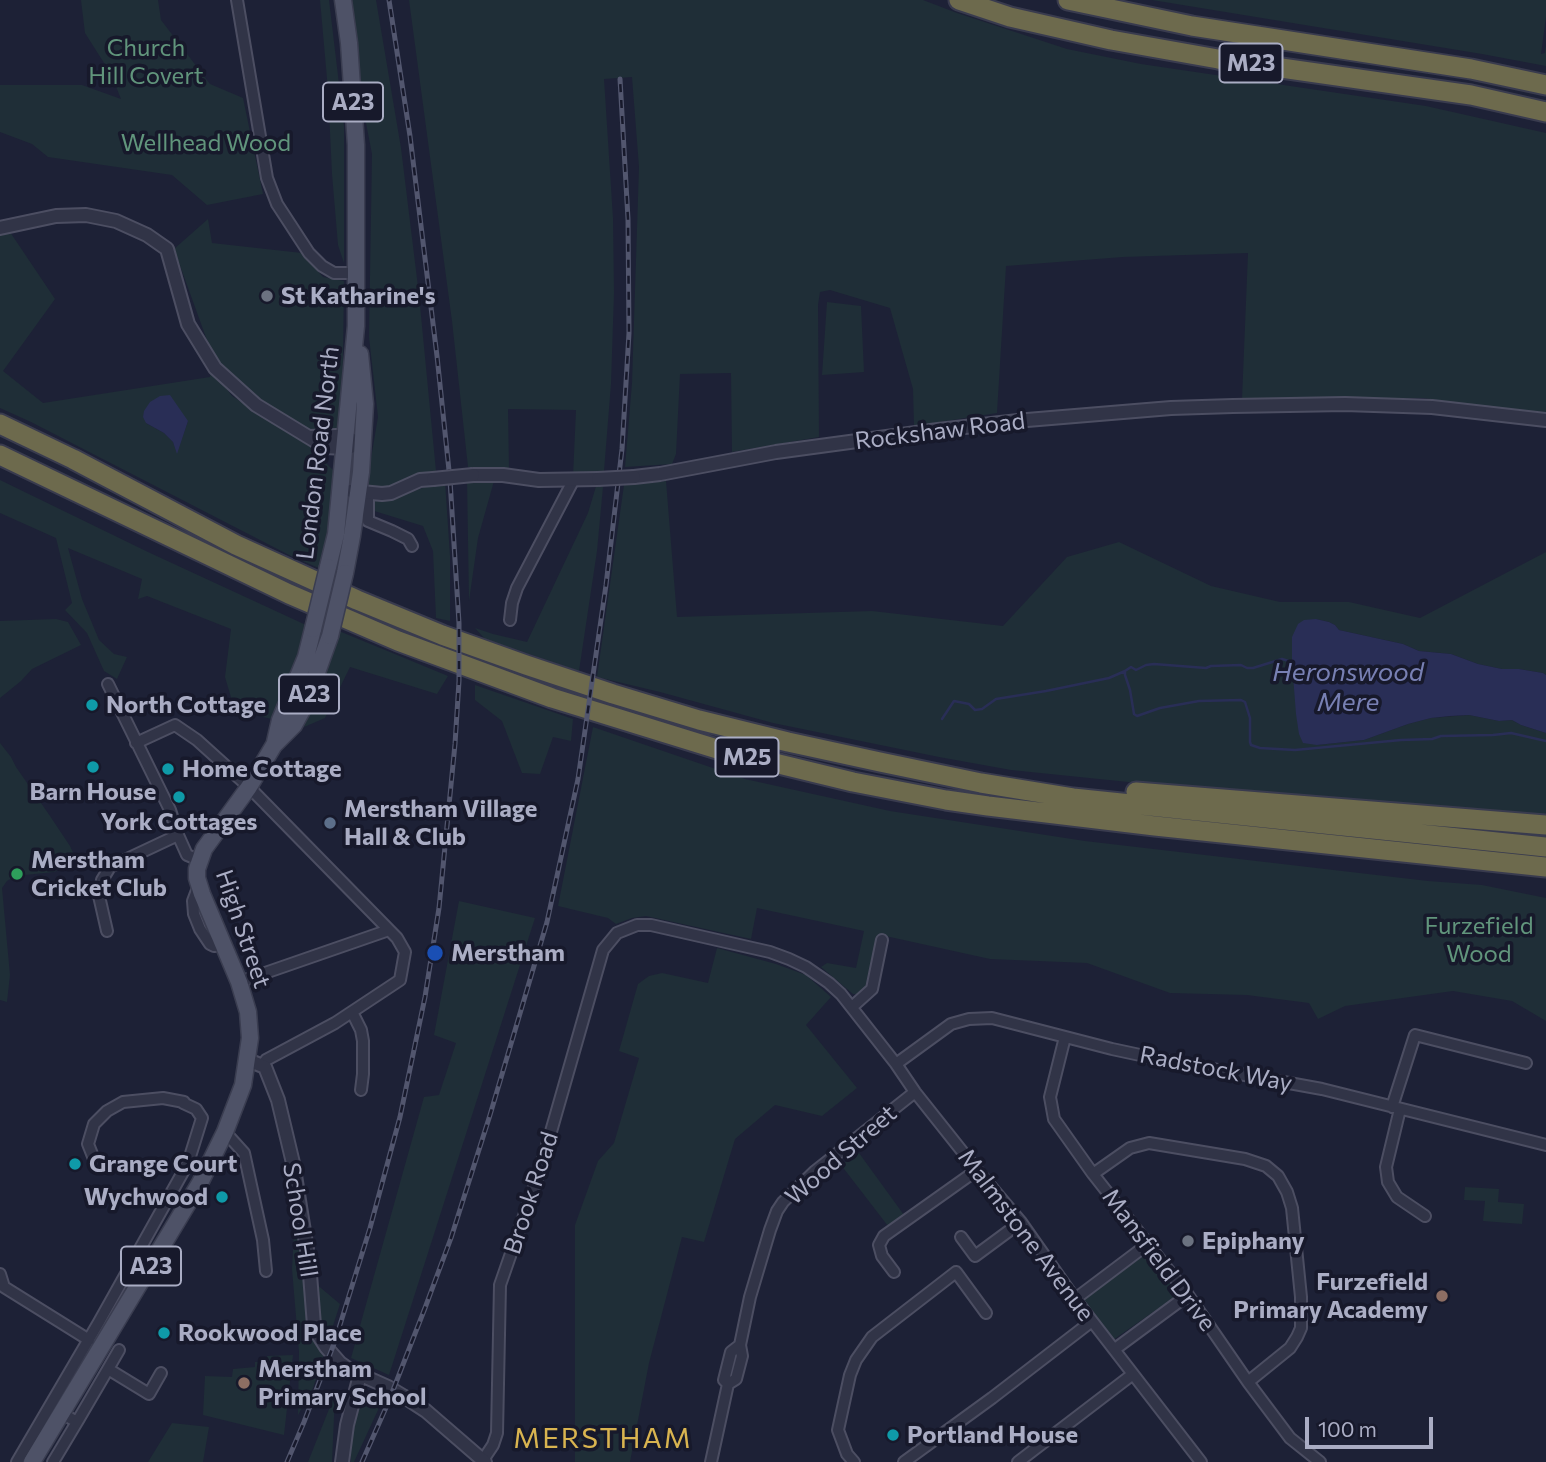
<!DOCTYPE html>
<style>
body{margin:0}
#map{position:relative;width:1546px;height:1462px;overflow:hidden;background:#1d2136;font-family:Commissioner,sans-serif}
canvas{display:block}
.scale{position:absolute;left:1305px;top:1417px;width:128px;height:32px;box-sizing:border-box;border:4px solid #aaadc4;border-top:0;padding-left:9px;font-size:21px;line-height:24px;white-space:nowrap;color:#aaadc4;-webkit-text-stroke:5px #17192b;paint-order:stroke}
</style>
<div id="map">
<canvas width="1546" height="1462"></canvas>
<div class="scale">100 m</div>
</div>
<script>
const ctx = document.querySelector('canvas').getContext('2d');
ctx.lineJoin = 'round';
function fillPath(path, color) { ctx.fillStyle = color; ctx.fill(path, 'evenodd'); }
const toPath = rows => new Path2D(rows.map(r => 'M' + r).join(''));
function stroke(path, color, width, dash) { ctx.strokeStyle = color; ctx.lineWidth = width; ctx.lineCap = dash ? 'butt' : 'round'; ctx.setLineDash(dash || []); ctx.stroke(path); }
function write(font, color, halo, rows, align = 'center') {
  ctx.font = font + ' Commissioner,sans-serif'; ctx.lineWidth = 7; ctx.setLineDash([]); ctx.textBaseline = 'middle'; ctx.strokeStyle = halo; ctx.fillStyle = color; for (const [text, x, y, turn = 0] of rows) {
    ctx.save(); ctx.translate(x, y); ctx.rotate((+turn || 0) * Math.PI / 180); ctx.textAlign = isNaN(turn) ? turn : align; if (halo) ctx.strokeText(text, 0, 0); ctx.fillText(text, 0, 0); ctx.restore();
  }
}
fillPath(toPath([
 [81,0,158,0,161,20,210,84,243,98,263,194,207,205,172,175,48,157,32,144,0,132,0,85,82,85,121,99,111,74,85,33],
 [320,0,329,0,344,126,344,263,338,245,332,174,328,90],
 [351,0,376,0,401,148,419,295,436,471,402,480,386,488,366,488,378,417,369,337,372,154,366,123],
 [409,0,923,0,957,13,1067,49,1141,64,1426,106,1546,133,1546,413,1455,403,1424,398,1244,400,1242,399,1248,253,1123,257,1006,266,997,413,914,426,913,389,890,308,830,290,820,292,818,305,819,437,732,452,731,373,680,374,676,454,672,464,625,467,632,383,639,167,632,77,604,79,613,218,614,293,611,384,604,471,573,476,576,410,508,409,509,469,468,467,452,321],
 [1152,0,1546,0,1546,17,1541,54,1545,53,1546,45,1546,66,1482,54],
 [208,219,212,243,302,253,323,277,344,281,342,432,323,429,307,430,238,389,212,354,174,249],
 [10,232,55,299,3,371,43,403,210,377,211,368,232,396,317,451,325,462,336,473,330,528,321,569,291,556,31,422,0,408,0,233],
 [188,421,177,452,173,442,164,433,146,423],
 [827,302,861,306,864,372,822,375],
 [467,479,494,481,478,538,469,601],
 [0,480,148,552,306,625,292,673,272,719,235,711,225,677,231,629,147,596,138,599,142,579,68,548,82,599,99,640,114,654,127,657,117,679,104,671,87,633,65,610,72,603,56,538,0,513],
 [445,481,450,556,450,621,436,618,433,551,423,526,371,510,374,499,394,499,435,483],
 [666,481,677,617,872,611,1003,626,1067,557,1119,542,1211,586,1280,602,1349,602,1420,618,1546,552,1546,675,1543,673,1519,669,1502,669,1478,664,1451,654,1419,651,1403,644,1339,630,1335,625,1329,622,1316,619,1317,745,1364,740,1408,724,1431,718,1469,715,1499,721,1512,720,1521,725,1546,733,1546,814,1428,807,1138,783,1011,770,939,757,773,723,660,692,597,677,624,485],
 [597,483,603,487,597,551,579,671,485,639,475,628,493,634,527,642,588,513],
 [56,619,68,622,81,645,32,669,21,681,0,698,0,621],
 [339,631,448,676,437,694,350,667,325,718,304,727],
 [475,685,573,719,571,741,553,737,540,774,522,773,502,721,475,700],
 [593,727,745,779,890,811,1085,841,1428,881,1482,885,1546,898,1546,1021,1512,1001,1453,991,1345,1006,1318,1019,1309,1003,1247,995,1170,993,1087,963,990,959,881,935,868,986,859,994,853,994,821,967,827,963,856,968,864,931,757,908,751,939,646,916,632,918,616,924,608,918,558,906],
 [0,743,11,757,16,767,50,816,70,846,75,857,64,865,64,868,54,872,15,876,7,881,2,888,10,975,7,1002,0,1000],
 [459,901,535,918,389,1375,351,1358,424,1097,439,1095,456,1043,434,1035],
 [717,948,776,964,806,975,831,997,806,1025,857,1088,822,1116,775,1105,735,1139,704,1242,682,1237,649,1363,630,1462,575,1462,575,1225,598,1161,614,1143,639,1058,619,1051,638,984,649,976,662,973,708,983],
 [859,1153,904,1215,888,1226,841,1165],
 [1465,1187,1499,1189,1498,1202,1524,1204,1522,1224,1483,1221,1485,1201,1464,1200],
 [294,1231,298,1233,315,1283,340,1304,313,1388,298,1415,299,1352,292,1269],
 [1145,1255,1179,1294,1113,1340,1080,1299],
 [293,1355,284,1435,203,1415,205,1376,232,1377,233,1369,255,1367,255,1362,267,1361,267,1356],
 [335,1394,332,1462,308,1462],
 [372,1396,384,1397,354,1462,351,1462,351,1432,355,1413],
 [172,1423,209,1427,203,1462,148,1462]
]), '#1f2e37');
fillPath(toPath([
 [170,395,188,421,177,454,173,442,164,433,146,423,143,417,144,411,150,402,160,396],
 [1316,619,1329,622,1335,625,1339,630,1403,644,1419,651,1451,654,1478,664,1502,669,1519,669,1543,673,1546,675,1546,733,1521,725,1512,720,1499,721,1469,715,1450,716,1431,718,1408,724,1364,740,1317,745,1303,743,1299,734,1296,714,1292,662,1292,637,1298,624,1304,620]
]), '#292e56');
stroke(toPath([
 [1125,671,1125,675,1130,690,1134,714,1137,716,1160,708,1199,701,1241,700,1245,702,1250,718,1250,742,1251,745,1260,748,1295,750,1401,740,1432,739,1441,736,1493,735,1511,733,1546,741],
 [942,719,954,701,969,704,975,710,982,709,996,699,1046,691,1109,678,1125,671,1131,667,1136,670,1146,665,1154,664,1206,668,1211,666,1241,665,1247,668,1253,668,1282,659,1292,662]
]), '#292e56', 2.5);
const minor = toPath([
 [237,0,267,178,277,204,309,253,322,266,334,273,356,273],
 [368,494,368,521,392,531,408,539,412,546],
 [510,620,512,603,517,588,573,481],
 [108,684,170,810,178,835,187,855,199,860],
 [136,743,175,725,197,740,249,787,397,938,405,952,400,980,335,1023,266,1060,262,1065],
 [199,885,193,901,194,914,200,929,210,944,214,946,223,945],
 [107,931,99,896,102,880,110,867,178,835],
 [239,982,389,930],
 [852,1007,872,989,882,940],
 [352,1012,361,1030,363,1041,363,1074,361,1090],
 [1065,1037,1050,1097,1054,1119,1093,1174,1188,1295,1248,1382,1290,1438,1320,1462],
 [896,1064,951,1024,969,1019,992,1018,1112,1049,1168,1061,1322,1089,1546,1145],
 [1392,1107,1415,1035,1526,1063],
 [1400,1109,1386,1167,1388,1182,1397,1197,1425,1216],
 [225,1132,244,1153,263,1240,266,1271],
 [96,1164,88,1144,94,1124,107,1111,123,1102,163,1098,184,1102],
 [1093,1174,1130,1148,1149,1143,1245,1159,1266,1166,1278,1176,1287,1192,1292,1208,1301,1297,1301,1328,1297,1337,1290,1348,1248,1382],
 [961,1237,975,1256,1021,1222],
 [894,1272,882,1256,879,1245,884,1236,977,1170],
 [0,1274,4,1287,89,1340],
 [1075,1299,1148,1244],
 [1115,1349,1188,1295],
 [108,1369,119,1350],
 [728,1384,736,1379,742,1356,740,1345,750,1297,770,1230,777,1211,783,1202,814,1172,915,1092],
 [77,1422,108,1369,149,1394,161,1373],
 [483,1460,493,1445,497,1433,500,1285,540,1170,603,950,617,933,637,925,651,925,770,952,789,959,806,967,829,983,841,994,896,1064,915,1092,977,1170,1021,1222,1075,1299,1201,1462],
 [17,1462,99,1322,188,1163,202,1118,196,1109,183,1103],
 [53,1462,77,1422,63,1414],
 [711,1462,728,1384,724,1380,731,1352,740,1345],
 [854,1462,847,1454,838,1430,850,1375,856,1360,872,1337,956,1272,986,1313],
 [904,1462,992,1398,1092,1321],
 [1018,1462,1133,1374]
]);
const tertiary = toPath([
 [0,228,56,216,86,215,116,221,147,235,167,249,188,324,215,368,256,405,325,447,344,448,351,447],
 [309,437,336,436,345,437,353,440],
 [473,475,503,475,539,480,598,479],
 [634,477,660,474,776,452,938,430,1027,420,1171,408,1233,406,1345,404,1432,407,1546,420],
 [351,491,382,494,391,493,420,480,433,479],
 [248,1060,265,1067,278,1100,293,1163,309,1262,314,1325,319,1336,326,1347,340,1363,350,1370,388,1387,403,1396,426,1411,485,1462],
 [342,1462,347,1425,360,1375]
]);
const primary = toPath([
 [328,567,336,534,356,326,356,145,349,43,343,0],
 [345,573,352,536,361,472,365,404,360,354],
 [275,742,280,720,306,657,313,629],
 [32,1462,200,1183,225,1132,243,1085,250,1038,248,1012,239,982,202,894,197,878,197,869,204,849,249,787,274,745,294,725,306,703,330,636]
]);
const motorway = toPath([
 [959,0,1010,17,1111,40,1218,59,1471,95,1546,112],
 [1068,0,1192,26,1471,69,1546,85],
 [0,424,73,459,236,545,357,600,442,635,526,665,613,694,699,720,788,742,880,762,981,783,1073,798,1546,847],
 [0,455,289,594,398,641,552,698,717,749,853,782,946,800,988,806,1155,826,1546,867],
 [1136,792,1546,825]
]);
stroke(minor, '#4c4e62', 14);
stroke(tertiary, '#4c4e62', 16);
stroke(primary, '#3a3d50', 19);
stroke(motorway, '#393b4e', 23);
stroke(minor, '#313447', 10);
stroke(tertiary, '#313447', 12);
stroke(primary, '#4e5267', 16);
stroke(motorway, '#6d6a4d', 19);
const rail = toPath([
 [287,1462,304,1422,335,1341,370,1228,400,1117,425,997,439,908,455,744,459,681,459,623,450,480,437,356,410,136,389,0],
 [362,1462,388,1403,425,1308,451,1238,490,1115,547,922,578,779,606,585,622,449,629,333,628,219,620,79]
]);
stroke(rail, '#52566e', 5);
stroke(rail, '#17192b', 2.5, [8]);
const tertiaryBridge = toPath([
 [433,479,473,475],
 [598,479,634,477]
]);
const primaryBridge = toPath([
 [313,629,328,567],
 [330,636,345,573]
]);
stroke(tertiaryBridge, '#4c4e62', 16, []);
stroke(primaryBridge, '#3a3d50', 19, []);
stroke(tertiaryBridge, '#313447', 12);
stroke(primaryBridge, '#4e5267', 16);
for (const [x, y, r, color] of [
 [267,296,7,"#6b7280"],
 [92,705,7,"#0f9aa8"],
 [93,767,7,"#0f9aa8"],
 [168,769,7,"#0f9aa8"],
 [179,797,7,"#0f9aa8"],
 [330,823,7,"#5c6f8a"],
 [17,874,7,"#2e9e5b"],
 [435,953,9,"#1a4fb4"],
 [75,1164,7,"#0f9aa8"],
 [222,1197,7,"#0f9aa8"],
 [1188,1241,7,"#6b7280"],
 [1442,1296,7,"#8d6e63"],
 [164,1333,7,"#0f9aa8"],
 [244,1383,7,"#8d6e63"],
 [893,1435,7,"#0f9aa8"]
]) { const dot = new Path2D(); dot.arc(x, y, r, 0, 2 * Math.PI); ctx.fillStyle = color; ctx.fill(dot); stroke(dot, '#17192b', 2.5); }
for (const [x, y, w] of [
 [1251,63,63],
 [353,102,60],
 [309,694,60],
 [747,757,63],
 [151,1266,60]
]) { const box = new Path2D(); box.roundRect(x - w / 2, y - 19.5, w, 39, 5); ctx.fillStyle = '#17192b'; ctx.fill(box); stroke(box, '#aaadc4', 2); }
write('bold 23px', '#aaadc4', null, [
 ["M23",1251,63],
 ["A23",353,102],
 ["A23",309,694],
 ["M25",747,757],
 ["A23",151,1266]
]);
write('24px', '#61957c', '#17192b', [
 ["Church",146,48],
 ["Hill Covert",146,76],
 ["Wellhead Wood",206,143],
 ["Furzefield",1479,926],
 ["Wood",1479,954]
]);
write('bold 24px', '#aaadc4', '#17192b', [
 ["St Katharine's",281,296],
 ["North Cottage",106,705],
 ["Home Cottage",182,769],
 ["Barn House",93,792,"center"],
 ["Merstham Village",344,809],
 ["Hall & Club",344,837],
 ["York Cottages",179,822,"center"],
 ["Merstham",31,860],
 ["Cricket Club",31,888],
 ["Merstham",451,953],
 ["Grange Court",89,1164],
 ["Wychwood",208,1197,"right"],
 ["Epiphany",1202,1241],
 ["Furzefield",1428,1282,"right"],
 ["Primary Academy",1428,1310,"right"],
 ["Rookwood Place",178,1333],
 ["Merstham",258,1369],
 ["Primary School",258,1397],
 ["Portland House",907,1435]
], 'left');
write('24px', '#aaadc4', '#17192b', [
 ["Rockshaw Road",940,431,-7],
 ["London Road North",318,453,-83],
 ["High Street",243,929,71],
 ["Radstock Way",1216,1069,11],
 ["Wood Street",841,1155,-41],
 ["Brook Road",531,1193,-72],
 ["School Hill",300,1220,81],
 ["Malmstone Avenue",1026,1235,53],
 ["Mansfield Drive",1159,1260,53]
]);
write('italic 26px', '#7880b3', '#17192b', [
 ["Heronswood",1348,672],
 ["Mere",1348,702]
]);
ctx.letterSpacing = '2px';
write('28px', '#d9b450', '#17192b', [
 ["MERSTHAM",603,1439]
]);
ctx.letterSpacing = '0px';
</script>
